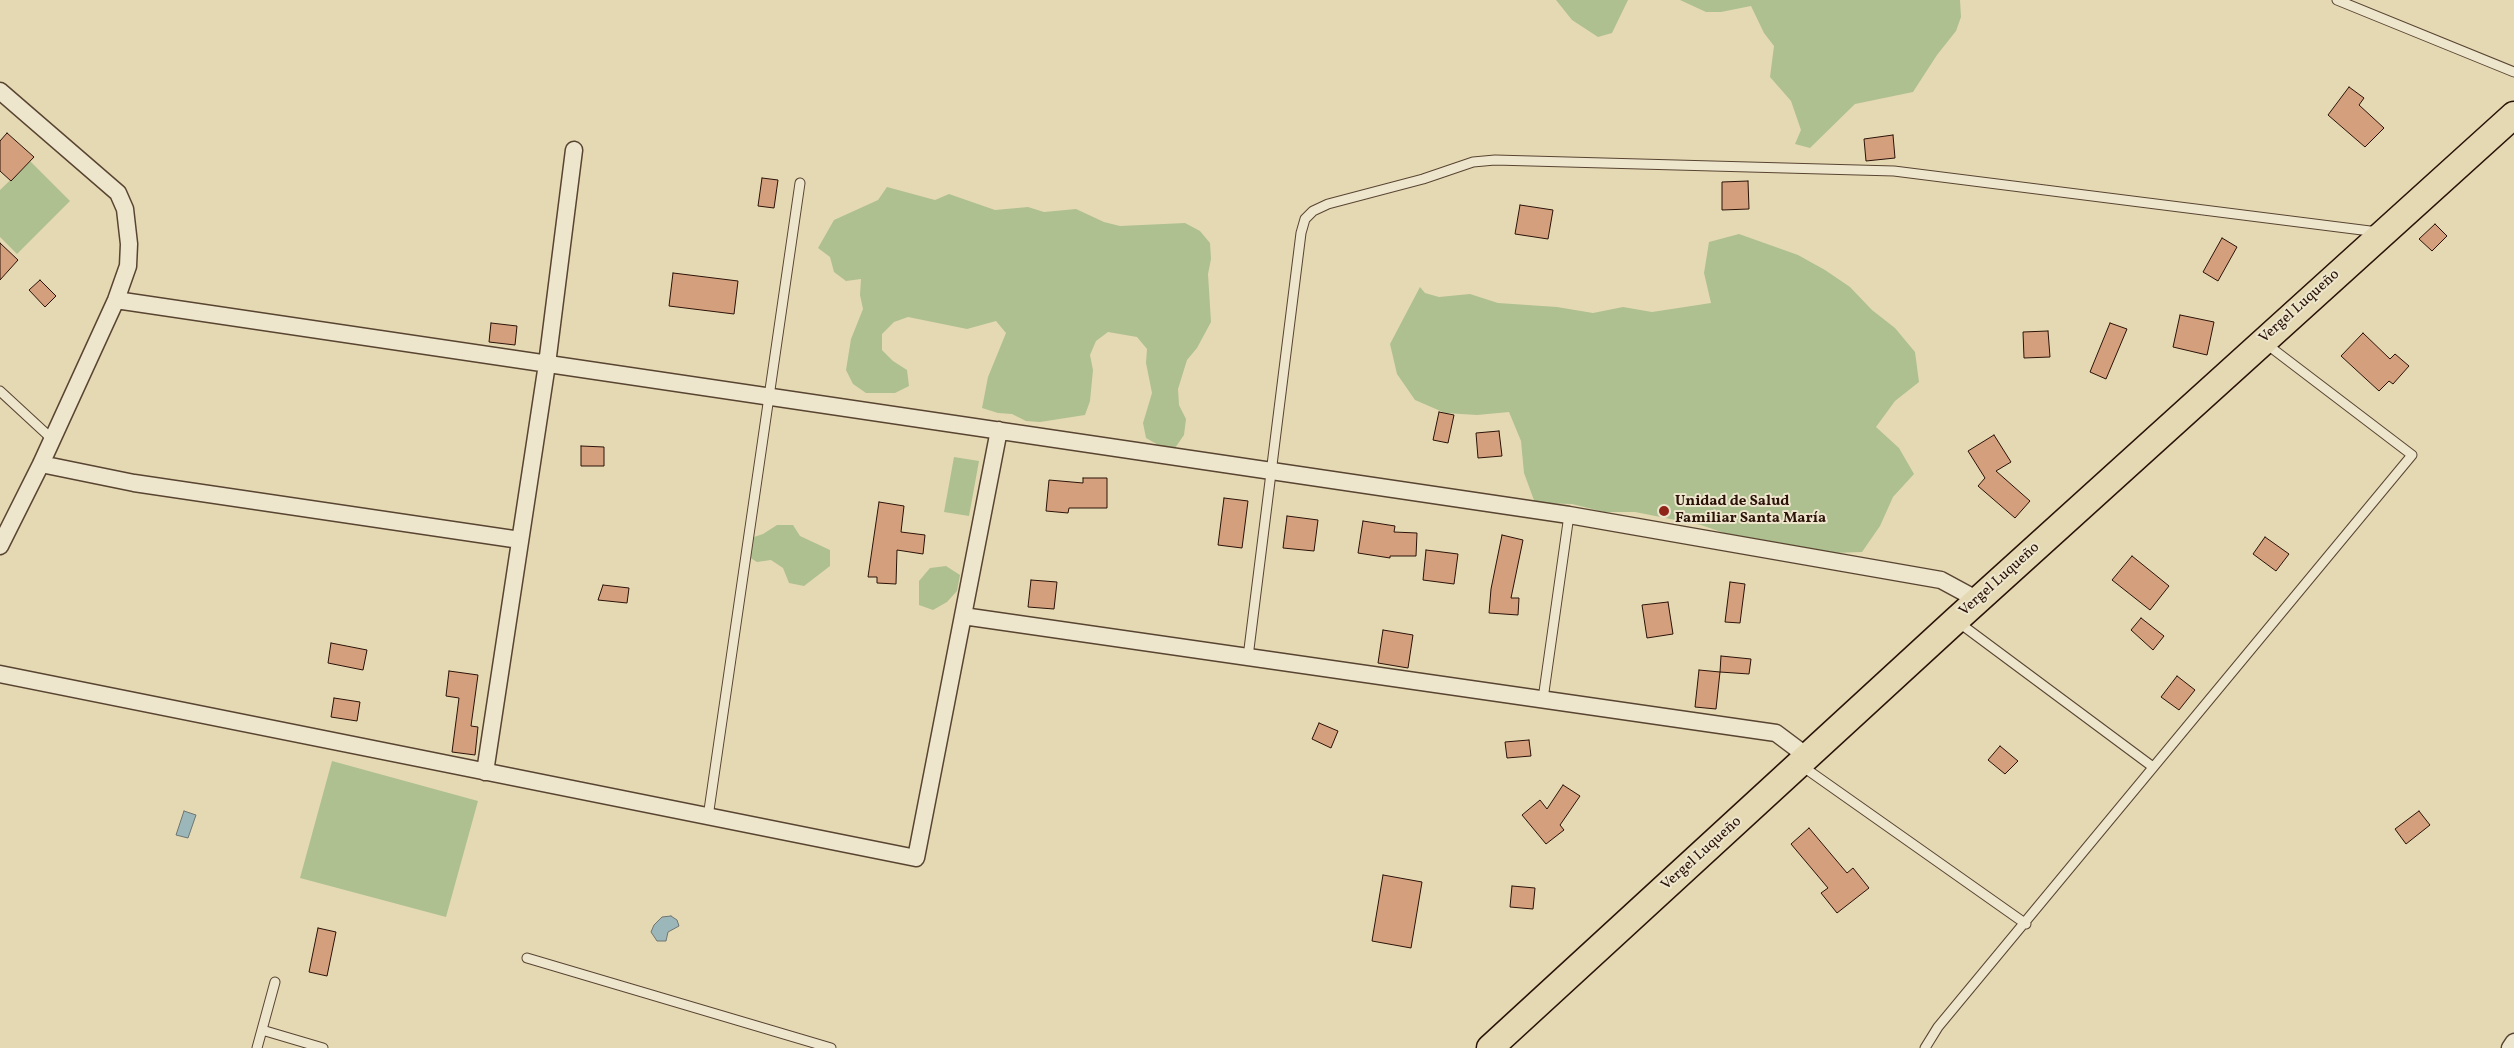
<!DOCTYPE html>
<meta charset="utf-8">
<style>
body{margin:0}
canvas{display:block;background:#e4d9b2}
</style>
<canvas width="2514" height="1048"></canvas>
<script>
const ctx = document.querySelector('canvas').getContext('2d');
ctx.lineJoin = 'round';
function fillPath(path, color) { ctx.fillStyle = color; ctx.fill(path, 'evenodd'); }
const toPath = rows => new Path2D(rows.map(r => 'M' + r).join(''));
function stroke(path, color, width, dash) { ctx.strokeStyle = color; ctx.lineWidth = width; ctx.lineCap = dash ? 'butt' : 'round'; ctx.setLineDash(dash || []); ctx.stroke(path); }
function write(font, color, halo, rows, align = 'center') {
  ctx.font = font + ' Vollkorn,serif'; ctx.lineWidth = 4; ctx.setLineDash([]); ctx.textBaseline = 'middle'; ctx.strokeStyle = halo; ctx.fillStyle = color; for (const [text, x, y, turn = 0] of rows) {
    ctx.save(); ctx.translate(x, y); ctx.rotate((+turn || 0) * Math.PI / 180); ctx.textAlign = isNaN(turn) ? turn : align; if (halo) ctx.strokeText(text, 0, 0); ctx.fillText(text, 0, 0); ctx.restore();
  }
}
fillPath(toPath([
 [1556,0,1628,0,1612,33,1598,37,1572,20],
 [1680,0,1960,0,1961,17,1956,31,1937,55,1913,92,1855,104,1810,148,1795,144,1801,130,1791,101,1770,77,1774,46,1764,33,1751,6,1721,12,1706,12],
 [30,161,70,201,17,254,0,237,0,190],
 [887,187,935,200,949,194,995,210,1028,207,1044,212,1076,209,1104,222,1120,226,1185,223,1200,231,1210,243,1211,259,1208,274,1211,322,1197,348,1187,360,1178,389,1179,405,1186,419,1184,435,1175,448,1160,446,1146,438,1143,423,1152,393,1146,363,1147,349,1137,337,1108,332,1096,341,1090,355,1093,370,1090,401,1085,415,1040,422,1026,421,1012,414,998,413,982,408,988,377,1006,333,996,321,967,329,908,317,894,322,882,334,882,350,893,361,907,370,909,386,895,393,866,393,853,384,846,370,851,339,863,309,860,295,861,279,846,281,834,272,830,257,818,248,834,220,878,200],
 [1739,234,1798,255,1825,270,1850,287,1872,310,1895,328,1915,352,1919,382,1895,401,1876,427,1899,448,1914,474,1893,497,1880,526,1862,552,1832,553,1733,536,1701,525,1635,512,1604,512,1572,504,1535,503,1524,473,1521,441,1509,412,1477,415,1445,413,1415,400,1397,374,1390,344,1420,287,1425,293,1439,297,1470,294,1498,303,1557,307,1593,313,1623,307,1652,312,1711,303,1704,273,1709,242],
 [954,457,979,461,969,516,944,512],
 [777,525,793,525,800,536,830,550,830,566,804,586,789,583,783,568,771,560,757,562,744,554,748,539,763,534],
 [946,566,960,575,957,591,947,602,933,610,919,605,919,581,930,568],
 [332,761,478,801,446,917,300,878]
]), '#afc090');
const water = toPath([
 [184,811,196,815,188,838,176,835,184,811],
 [671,916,677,920,679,926,668,932,666,941,657,941,651,932,654,925,662,917,671,916]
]);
fillPath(water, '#9cb7b9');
stroke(water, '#6f7572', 1);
const building = toPath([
 [2349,87,2364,98,2359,105,2384,128,2365,147,2328,115,2349,87],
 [7,133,34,157,11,181,0,171,0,141,7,133],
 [1893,135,1895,158,1866,161,1864,139,1893,135],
 [762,178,778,180,774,208,758,206,762,178],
 [1748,181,1749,209,1722,210,1722,182,1748,181],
 [1520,205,1553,210,1548,239,1515,234,1520,205],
 [2435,224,2447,236,2432,251,2419,239,2435,224],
 [2222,238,2237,247,2218,281,2203,272,2222,238],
 [0,243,18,260,0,280,0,243],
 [673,273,738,281,734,314,669,306,673,273],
 [40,280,56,296,45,307,29,290,40,280],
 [2180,315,2214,322,2207,355,2173,347,2180,315],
 [491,323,517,326,515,345,489,342,491,323],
 [2110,323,2127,329,2106,379,2090,372,2110,323],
 [2048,331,2050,357,2024,358,2023,332,2048,331],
 [2363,333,2390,359,2395,354,2409,366,2393,384,2389,381,2379,391,2341,356,2363,333],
 [1439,412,1454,415,1448,443,1433,440,1439,412],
 [1499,431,1502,456,1478,458,1476,433,1499,431],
 [1994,435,2011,462,1996,471,2030,501,2015,518,1978,486,1985,478,1968,451,1994,435],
 [581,446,604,447,604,466,581,466,581,446],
 [1083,478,1107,478,1107,508,1069,508,1068,513,1046,511,1049,480,1083,483,1083,478],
 [1224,498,1248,501,1242,548,1218,545,1224,498],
 [879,502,904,506,901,532,925,535,923,554,897,550,896,584,877,583,877,577,868,577,879,502],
 [1287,516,1318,520,1314,551,1283,548,1287,516],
 [1363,521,1395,526,1394,532,1417,533,1416,556,1390,556,1390,558,1358,553,1363,521],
 [1502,535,1523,540,1511,598,1519,598,1518,615,1489,613,1491,589,1502,535],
 [2265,537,2289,554,2276,571,2253,554,2265,537],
 [1426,550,1458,554,1454,584,1423,580,1426,550],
 [2132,556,2169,586,2150,610,2112,580,2132,556],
 [1031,580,1057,582,1054,609,1028,607,1031,580],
 [1730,582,1745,584,1740,623,1725,622,1730,582],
 [603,585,629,588,627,603,598,600,603,585],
 [1668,602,1673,634,1647,638,1642,605,1668,602],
 [2141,618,2164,636,2153,650,2131,630,2141,618],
 [1383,630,1413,635,1408,668,1378,663,1383,630],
 [331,643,367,650,363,670,328,663,331,643],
 [1721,656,1751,659,1749,674,1720,672,1721,656],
 [1699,670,1720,672,1716,709,1695,707,1699,670],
 [449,671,478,675,471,726,478,727,475,755,452,752,459,698,446,696,449,671],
 [2177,676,2195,690,2179,710,2161,697,2177,676],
 [334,698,360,702,357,721,331,717,334,698],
 [1319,723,1338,731,1331,748,1312,739,1319,723],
 [1529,740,1531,756,1507,758,1505,742,1529,740],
 [2000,746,2018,761,2005,774,1988,760,2000,746],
 [1563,785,1580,796,1560,825,1564,830,1546,844,1522,815,1540,800,1547,809,1563,785],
 [2419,811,2430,825,2406,844,2395,829,2419,811],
 [1809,828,1847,873,1853,868,1869,888,1837,913,1821,893,1828,888,1791,844,1809,828],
 [1383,875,1422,882,1411,948,1372,941,1383,875],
 [1512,886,1535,888,1533,909,1510,907,1512,886],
 [318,928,336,932,327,976,309,972,318,928]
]);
fillPath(building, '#d49f7d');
stroke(building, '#2b1208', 1);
const lane = toPath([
 [2337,0,2514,72],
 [0,391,52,439],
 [1958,622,2153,767],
 [1248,657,1301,233,1305,219,1313,211,1328,204,1423,179,1473,162,1495,160,1894,171,2378,232],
 [1543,699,1569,515],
 [1802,766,2026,924],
 [708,817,800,183],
 [527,958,831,1048],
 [262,1030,323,1048],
 [257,1048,275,982],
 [1925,1048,1938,1027,2412,455,2265,343]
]);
const street = toPath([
 [0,91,118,193,125,209,129,244,128,266,116,300,41,464,0,546],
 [116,300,1569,515,1941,580,1978,600],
 [41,464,134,483,520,540],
 [963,616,1776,733,1808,757],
 [0,674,916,858,999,430],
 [485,772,547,364,574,150],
 [2510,1048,2514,1042]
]);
const primary = toPath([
 [1490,1048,1956,620,2514,115]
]);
stroke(lane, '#594432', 11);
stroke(street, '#594432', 19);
stroke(primary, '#2b1208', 29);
stroke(lane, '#ede6cd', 9);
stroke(street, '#ede6cd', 16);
stroke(primary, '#e4d9b2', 26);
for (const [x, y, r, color] of [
 [1664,511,6,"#8f2418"]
]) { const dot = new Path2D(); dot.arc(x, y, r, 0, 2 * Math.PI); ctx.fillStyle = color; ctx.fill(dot); stroke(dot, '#ede6cd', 2); }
write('15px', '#2b1208', '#ede6cd', [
 ["Vergel Luqueño",2300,307,-42],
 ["Vergel Luqueño",2000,580,-42],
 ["Vergel Luqueño",1702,854,-42]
]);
write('bold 15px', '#2b1208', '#ede6cd', [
 ["Unidad de Salud",1675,502],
 ["Familiar Santa María",1675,519]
], 'left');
</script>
